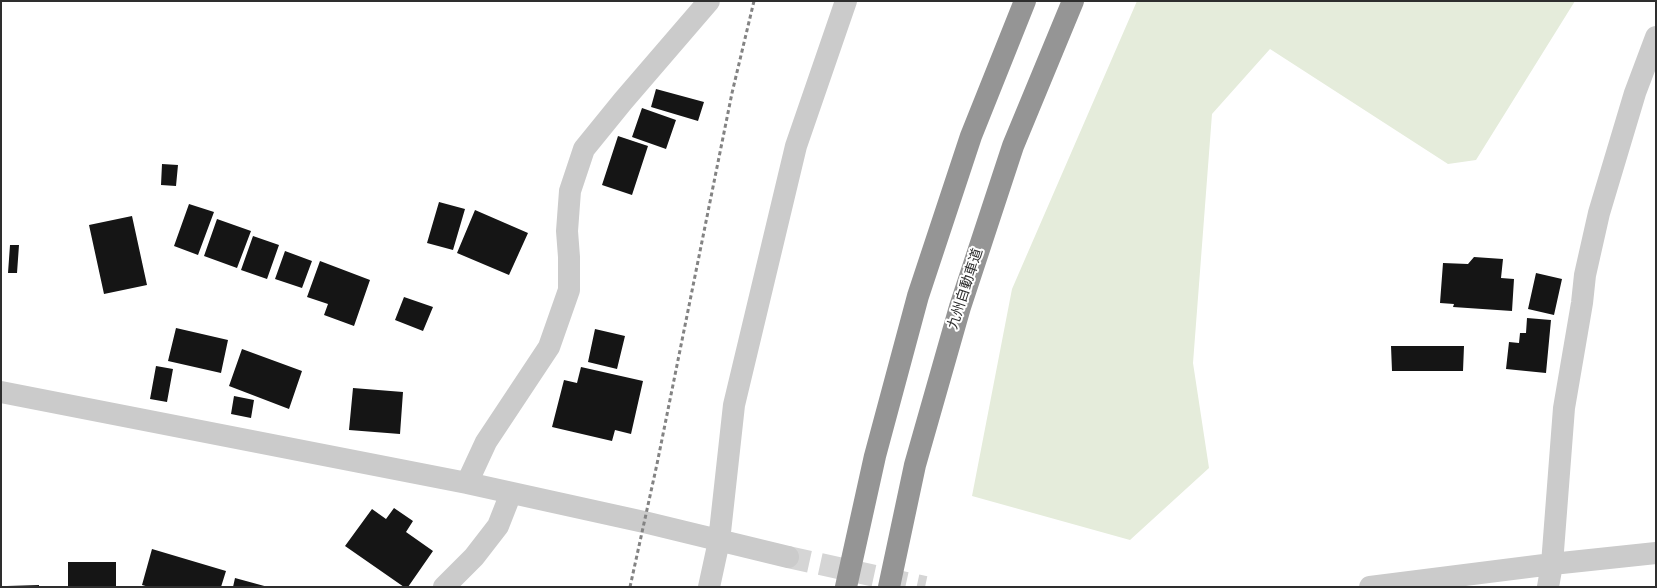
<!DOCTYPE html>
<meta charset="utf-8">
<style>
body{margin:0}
#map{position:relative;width:1657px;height:588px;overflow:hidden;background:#fff;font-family:Poppins,sans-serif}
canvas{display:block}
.frame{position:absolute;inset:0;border:2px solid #2e2e2e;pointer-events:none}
</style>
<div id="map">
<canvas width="1657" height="588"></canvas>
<div class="frame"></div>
</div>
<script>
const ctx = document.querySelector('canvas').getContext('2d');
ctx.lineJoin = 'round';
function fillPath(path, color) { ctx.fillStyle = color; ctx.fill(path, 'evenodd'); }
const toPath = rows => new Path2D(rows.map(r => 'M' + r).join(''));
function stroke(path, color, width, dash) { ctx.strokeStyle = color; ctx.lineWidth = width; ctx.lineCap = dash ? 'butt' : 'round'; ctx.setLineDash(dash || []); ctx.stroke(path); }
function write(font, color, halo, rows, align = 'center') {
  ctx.font = font + ' Poppins,"Noto Sans JP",sans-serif'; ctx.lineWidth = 4; ctx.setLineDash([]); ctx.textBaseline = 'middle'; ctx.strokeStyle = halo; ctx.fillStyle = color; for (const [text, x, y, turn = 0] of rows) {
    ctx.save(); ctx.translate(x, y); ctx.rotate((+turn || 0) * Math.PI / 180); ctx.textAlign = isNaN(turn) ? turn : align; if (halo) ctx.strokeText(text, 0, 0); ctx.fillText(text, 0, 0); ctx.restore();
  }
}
fillPath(toPath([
 [1137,1,1575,1,1476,160,1448,164,1270,49,1212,114,1193,363,1209,468,1130,540,972,496,1012,289]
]), '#e5ecdb');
fillPath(toPath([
 [656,89,704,102,698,121,651,107],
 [642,108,676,120,666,149,632,137],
 [618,136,648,146,632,195,602,185],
 [162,164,178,165,176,186,161,185],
 [439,202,465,209,453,250,427,243],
 [189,204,214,212,198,255,174,246],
 [475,210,528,233,509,275,457,253],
 [132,216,147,285,104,294,89,225],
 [217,219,251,231,237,268,204,256],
 [253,236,279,245,267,279,241,270],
 [10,245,19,245,17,273,8,273],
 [285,251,312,261,302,288,275,279],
 [1474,257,1503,259,1501,278,1514,279,1512,311,1453,307,1454,304,1440,303,1443,263,1468,264],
 [320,261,370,280,354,326,324,315,328,304,307,297],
 [1536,273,1562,279,1554,315,1528,309],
 [404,297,433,307,423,331,395,320],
 [1527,318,1551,320,1546,373,1506,369,1509,342,1519,343,1520,333,1526,333],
 [176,328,228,340,221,373,168,361],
 [595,329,625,336,617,369,588,362],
 [1391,346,1464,346,1463,371,1392,371],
 [242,349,302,371,289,409,229,386],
 [156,366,173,369,167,402,150,399],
 [581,367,643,381,631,434,615,430,612,441,552,427,564,380,577,383],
 [353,388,403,392,400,434,349,430],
 [234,396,254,400,251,418,231,414],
 [394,508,413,521,406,532,433,551,408,587,404,587,345,546,372,509,386,519],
 [152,549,226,571,221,587,149,587,142,585],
 [68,562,116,562,116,587,68,587],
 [235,578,268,587,233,587],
 [39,585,39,587,7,587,7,586]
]), '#151515');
stroke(toPath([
 [788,557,925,587]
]), '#d5d5d5', 22, [22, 11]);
stroke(toPath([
 [1,392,467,483,644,522,788,557],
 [467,483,486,442,549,347,569,290,569,257,567,231,570,191,584,149,623,101,709,1],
 [444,587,474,557,498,526,511,493],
 [709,587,719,541,734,405,796,146,846,1],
 [1370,587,1552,564,1656,553],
 [1548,587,1552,564,1564,408,1582,303,1585,275,1599,213,1635,93,1656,37]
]), '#cbcbcb', 22);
stroke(toPath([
 [846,587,875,456,918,296,971,136,1025,1],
 [889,587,915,465,960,307,1013,146,1073,1]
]), '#959595', 22);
stroke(toPath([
 [630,587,657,464,732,93,754,1]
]), '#838383', 3, [4, 3]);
write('14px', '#2e2e2e', '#fff', [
 ["九州自動車道",966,289,-72]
]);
</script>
